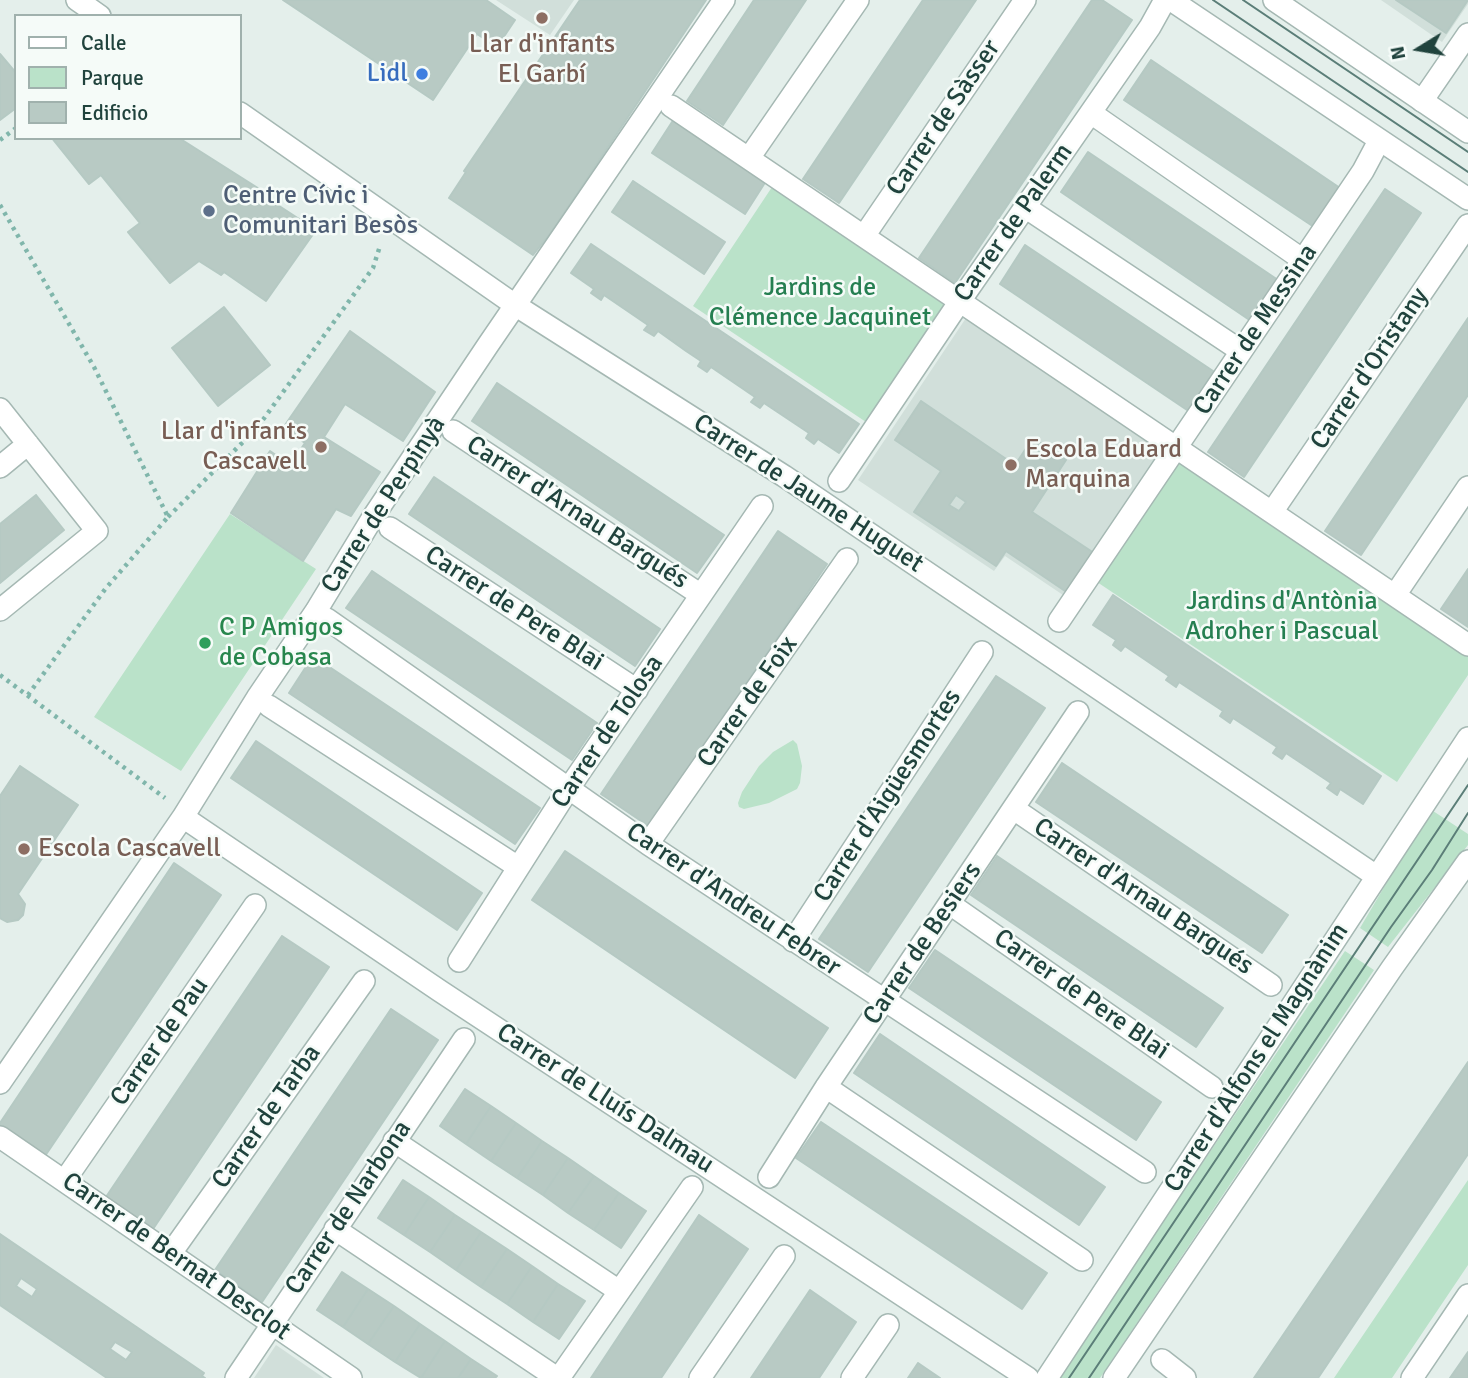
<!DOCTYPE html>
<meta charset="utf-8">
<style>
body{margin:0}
#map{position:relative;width:1468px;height:1378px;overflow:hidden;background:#e4efeb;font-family:Signika,sans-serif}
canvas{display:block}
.legend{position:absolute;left:14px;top:14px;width:228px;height:126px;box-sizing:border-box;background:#f5fbf8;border:2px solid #a0b1ad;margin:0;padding:9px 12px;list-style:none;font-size:21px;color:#20433d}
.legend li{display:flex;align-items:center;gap:14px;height:35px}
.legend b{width:35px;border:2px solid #a0b1ad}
.north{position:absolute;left:1384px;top:14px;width:70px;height:70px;-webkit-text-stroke:5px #f5fbf8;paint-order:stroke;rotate:259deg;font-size:19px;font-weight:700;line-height:28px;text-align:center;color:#20433d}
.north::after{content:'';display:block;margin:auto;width:24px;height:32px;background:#20433d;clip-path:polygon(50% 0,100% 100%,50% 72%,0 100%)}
</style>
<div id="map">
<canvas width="1468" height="1378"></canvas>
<ul class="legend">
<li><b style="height:9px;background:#fff"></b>Calle</li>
<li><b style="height:19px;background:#bae2c9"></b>Parque</li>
<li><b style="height:19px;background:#b8cac4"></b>Edificio</li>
</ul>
<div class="north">N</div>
</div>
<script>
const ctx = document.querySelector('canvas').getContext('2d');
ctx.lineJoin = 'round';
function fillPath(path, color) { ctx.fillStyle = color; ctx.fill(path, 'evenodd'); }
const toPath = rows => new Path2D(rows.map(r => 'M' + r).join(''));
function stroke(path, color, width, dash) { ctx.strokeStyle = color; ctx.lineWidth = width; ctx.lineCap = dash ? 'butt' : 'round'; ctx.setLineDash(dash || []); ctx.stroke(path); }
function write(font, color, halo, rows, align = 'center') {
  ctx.font = font + ' Signika,sans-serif'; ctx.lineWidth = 5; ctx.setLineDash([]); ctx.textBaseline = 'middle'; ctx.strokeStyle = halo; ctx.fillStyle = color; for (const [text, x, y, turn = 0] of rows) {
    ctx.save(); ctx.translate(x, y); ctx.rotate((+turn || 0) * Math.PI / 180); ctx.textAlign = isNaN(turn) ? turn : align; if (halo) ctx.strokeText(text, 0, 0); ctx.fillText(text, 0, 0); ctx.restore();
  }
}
fillPath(toPath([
 [496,0,574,0,550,35],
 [1381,0,1468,0,1468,4,1442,42],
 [966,318,1163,450,1066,597,1005,556,994,571,858,480],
 [276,1345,324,1378,254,1378]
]), '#d1dfda');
fillPath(toPath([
 [774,184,948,300,866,422,693,306],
 [1178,459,1468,652,1468,675,1397,782,1097,582],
 [230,514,316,569,181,771,94,717],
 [793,740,797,744,802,766,800,783,797,789,769,803,744,809,739,807,738,803,742,792,759,766,773,752],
 [1430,809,1468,834,1468,845,1388,947,1360,928],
 [1345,951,1374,970,1100,1378,1058,1378],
 [1468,1180,1468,1265,1392,1378,1334,1378]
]), '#bae2c9');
const building = toPath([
 [283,0,486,0,515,20,497,47,477,34,433,100,283,0],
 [580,0,706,0,552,231,533,255,449,198,466,172,464,171,580,0],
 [754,0,806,0,723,125,687,101,754,0],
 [923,0,976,0,839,203,803,179,923,0],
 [1092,0,1102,0,1132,20,955,283,919,258,1092,0],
 [1396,0,1468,0,1446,33,1396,0],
 [0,54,16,73,16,108,0,120,0,54],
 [1151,60,1340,188,1314,227,1124,100,1151,60],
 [674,119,766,181,745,214,652,153,674,119],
 [52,138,179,138,272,197,270,200,316,230,266,301,224,272,221,275,199,261,170,283,128,232,140,223,101,175,89,184,52,138],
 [1088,152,1278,280,1251,321,1061,192,1088,152],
 [633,181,725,242,704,274,612,212,633,181],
 [1385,189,1421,213,1244,477,1208,452,1385,189],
 [591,244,859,424,839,453,818,439,814,444,806,438,809,433,764,403,760,408,751,402,755,397,711,367,707,372,698,366,701,361,686,351,658,331,654,336,644,330,648,325,604,295,601,300,591,293,594,289,571,273,591,244],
 [1025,245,1216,373,1190,412,1000,284,1025,245],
 [224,307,270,365,218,406,172,348,224,307],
 [1468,318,1468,395,1361,555,1325,531,1468,318],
 [350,331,435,392,403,441,345,404,324,437,380,472,351,516,336,509,303,561,231,513,270,451,290,465,305,443,283,428,350,331],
 [497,383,724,535,697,573,472,421,497,383],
 [921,401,1015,465,1033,438,1066,460,1032,512,1094,553,1068,593,1006,551,996,566,914,512,941,471,895,440,921,401],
 [956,495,966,502,959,511,949,505,956,495],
 [434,477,660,629,635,666,409,514,434,477],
 [36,495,64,530,0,583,0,524,36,495],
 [778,531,827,564,650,827,601,794,778,531],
 [1468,569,1468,627,1441,609,1468,569],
 [372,571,597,723,572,760,346,608,372,571],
 [1113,595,1381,776,1363,804,1340,789,1337,795,1327,788,1331,783,1286,753,1282,759,1273,753,1277,747,1233,718,1230,723,1220,716,1223,711,1179,682,1176,687,1166,680,1169,676,1125,646,1121,651,1113,645,1116,640,1093,625,1113,595],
 [313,656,540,808,515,844,289,693,313,656],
 [996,676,1045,708,868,972,819,939,996,676],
 [256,741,482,893,457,930,231,778,256,741],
 [1062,763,1288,915,1262,953,1036,802,1062,763],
 [20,766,78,805,18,894,25,904,23,915,18,920,7,922,0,918,0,796,20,766],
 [565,851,828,1028,795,1078,532,900,565,851],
 [997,856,1223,1008,1196,1047,971,895,997,856],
 [174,863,221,895,45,1156,0,1126,0,1123,174,863],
 [282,936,329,967,153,1229,106,1197,282,936],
 [935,950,1161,1102,1136,1140,909,988,935,950],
 [391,1009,438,1040,262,1302,215,1270,391,1009],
 [880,1034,1105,1187,1079,1225,854,1073,880,1034],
 [1468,1062,1468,1154,1318,1378,1254,1378,1468,1062],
 [465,1089,491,1106,466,1144,440,1126,465,1089],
 [491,1106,516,1123,491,1161,466,1144,491,1106],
 [821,1122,1047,1273,1022,1309,796,1158,821,1122],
 [516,1123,542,1141,517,1178,491,1161,516,1123],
 [542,1141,568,1158,543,1195,517,1178,542,1141],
 [568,1158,594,1176,568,1213,543,1195,568,1158],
 [594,1176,619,1193,594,1230,568,1213,594,1176],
 [403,1180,429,1197,404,1235,378,1218,403,1180],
 [619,1193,646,1211,621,1248,594,1230,619,1193],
 [429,1197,455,1215,430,1252,404,1235,429,1197],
 [455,1215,481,1232,456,1270,430,1252,455,1215],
 [699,1215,748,1249,661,1378,591,1378,699,1215],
 [481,1232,507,1249,481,1287,456,1270,481,1232],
 [0,1234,204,1373,202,1376,205,1378,107,1378,0,1305,0,1234],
 [21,1278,37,1289,32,1297,16,1286,21,1278],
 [115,1342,132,1352,126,1360,110,1349,115,1342],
 [507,1249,532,1266,507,1304,481,1287,507,1249],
 [532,1266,558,1284,533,1322,507,1304,532,1266],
 [342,1272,368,1289,343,1327,317,1310,342,1272],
 [558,1284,585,1301,559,1339,533,1322,558,1284],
 [368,1289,394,1306,368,1344,343,1327,368,1289],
 [810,1290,856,1322,819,1378,751,1378,810,1290],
 [394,1306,420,1324,395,1362,368,1344,394,1306],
 [420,1324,445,1341,421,1378,395,1362,420,1324],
 [445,1341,471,1359,458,1378,421,1378,445,1341],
 [1468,1352,1468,1378,1450,1378,1468,1352],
 [471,1359,497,1376,495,1378,458,1378,471,1359],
 [918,1363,940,1378,908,1378,918,1363]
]);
fillPath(building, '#b8cac4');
stroke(building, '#b5c9c3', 2);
const pedestrian = toPath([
 [1422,101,1468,34],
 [671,106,1468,645],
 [1091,113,1303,260],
 [749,158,858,0],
 [1025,207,1241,351],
 [864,236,1025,0],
 [453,431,701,595],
 [839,481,960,301,1150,27,1165,0],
 [1272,512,1468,225],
 [390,528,637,690],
 [1395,595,1468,487],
 [327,619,648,844,1145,1172],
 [1059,621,1363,171,1379,141],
 [269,706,518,867],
 [1014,809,1271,985],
 [648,844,847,559],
 [950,904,1212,1087],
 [793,941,982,652],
 [459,961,569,788,762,506],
 [826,1087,1082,1260],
 [0,1137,351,1378],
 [394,1141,619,1291],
 [769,1177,826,1087,1078,712],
 [65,1180,255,905],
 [335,1229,557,1378],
 [171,1253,364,981],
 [1162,1360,1185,1378],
 [236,1378,464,1039],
 [559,1378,692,1187],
 [700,1378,784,1256],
 [852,1378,888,1325]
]);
const minor = toPath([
 [77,0,100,16],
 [240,113,515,305,784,476,1376,876],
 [0,409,97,531,0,610],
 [0,467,28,444],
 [183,817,440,991,1028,1378],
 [0,1083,183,817,257,698,316,611,373,517,488,345,724,0],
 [1047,1378,1468,738],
 [1114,1378,1392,968,1468,861],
 [1412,1378,1468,1295]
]);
const tertiary = toPath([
 [1171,0,1468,199],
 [1274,0,1468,132]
]);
stroke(pedestrian, '#a5b8b3', 24);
stroke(minor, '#a5b8b3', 24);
stroke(tertiary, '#a5b8b3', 24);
stroke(toPath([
 [0,140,16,128],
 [0,205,94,367,168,517,106,588,28,695],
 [168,517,257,428,373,268,380,246],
 [0,675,165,798]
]), '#80b6ab', 4.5, [3.5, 5]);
stroke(pedestrian, '#fff', 21);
stroke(minor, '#fff', 21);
stroke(tertiary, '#fff', 21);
stroke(toPath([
 [1213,0,1468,172],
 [1243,0,1468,152],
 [1069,1378,1468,785],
 [1089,1378,1391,927,1432,870,1468,813]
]), '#5b7e78', 2);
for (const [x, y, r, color] of [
 [542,18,7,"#8d6e63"],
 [422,74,7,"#3f7fe0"],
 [209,211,7,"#5c6f8a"],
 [321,447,7,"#8d6e63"],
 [1011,465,7,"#8d6e63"],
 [205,643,7,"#2e9e5b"],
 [24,849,7,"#8d6e63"]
]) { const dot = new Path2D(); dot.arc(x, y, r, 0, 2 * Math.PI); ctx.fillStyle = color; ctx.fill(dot); stroke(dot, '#f5fbf8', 2.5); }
write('26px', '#785e54', '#f5fbf8', [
 ["Llar d'infants",542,45,"center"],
 ["El Garbí",542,75,"center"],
 ["Llar d'infants",307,432,"right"],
 ["Cascavell",307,462,"right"],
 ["Escola Eduard",1025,450],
 ["Marquina",1025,480],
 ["Escola Cascavell",38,849]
], 'left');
write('26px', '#366cbe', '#f5fbf8', [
 ["Lidl",408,74]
], 'right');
write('26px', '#20433d', '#f5fbf8', [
 ["Carrer de Sàsser",944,118,-56],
 ["Carrer de Palerm",1014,223,-55],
 ["Carrer de Messina",1256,330,-56],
 ["Carrer d'Oristany",1370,369,-56],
 ["Carrer de Jaume Huguet",808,494,33],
 ["Carrer de Perpinyà",384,505,-57],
 ["Carrer d'Arnau Bargués",577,513,33],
 ["Carrer de Pere Blai",514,609,33],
 ["Carrer de Foix",748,702,-55],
 ["Carrer de Tolosa",608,732,-56],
 ["Carrer d'Aigüesmortes",888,796,-57],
 ["Carrer d'Arnau Bargués",1143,897,34],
 ["Carrer d'Andreu Febrer",733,900,34],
 ["Carrer de Besiers",923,944,-56],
 ["Carrer de Pere Blai",1081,995,35],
 ["Carrer de Pau",160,1042,-55],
 ["Carrer d'Alfons el Magnànim",1257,1058,-57],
 ["Carrer de Lluís Dalmau",605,1099,33],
 ["Carrer de Tarba",267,1117,-55],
 ["Carrer de Narbona",349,1208,-56],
 ["Carrer de Bernat Desclot",176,1257,35]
]);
write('26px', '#4e5e75', '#f5fbf8', [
 ["Centre Cívic i",223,196],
 ["Comunitari Besòs",223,226]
], 'left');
write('26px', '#257f51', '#f5fbf8', [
 ["Jardins de",820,288],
 ["Clémence Jacquinet",820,318],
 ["Jardins d'Antònia",1282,602],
 ["Adroher i Pascual",1282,632]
]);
write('26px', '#27864d', '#f5fbf8', [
 ["C P Amigos",219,628],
 ["de Cobasa",219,658]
], 'left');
</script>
